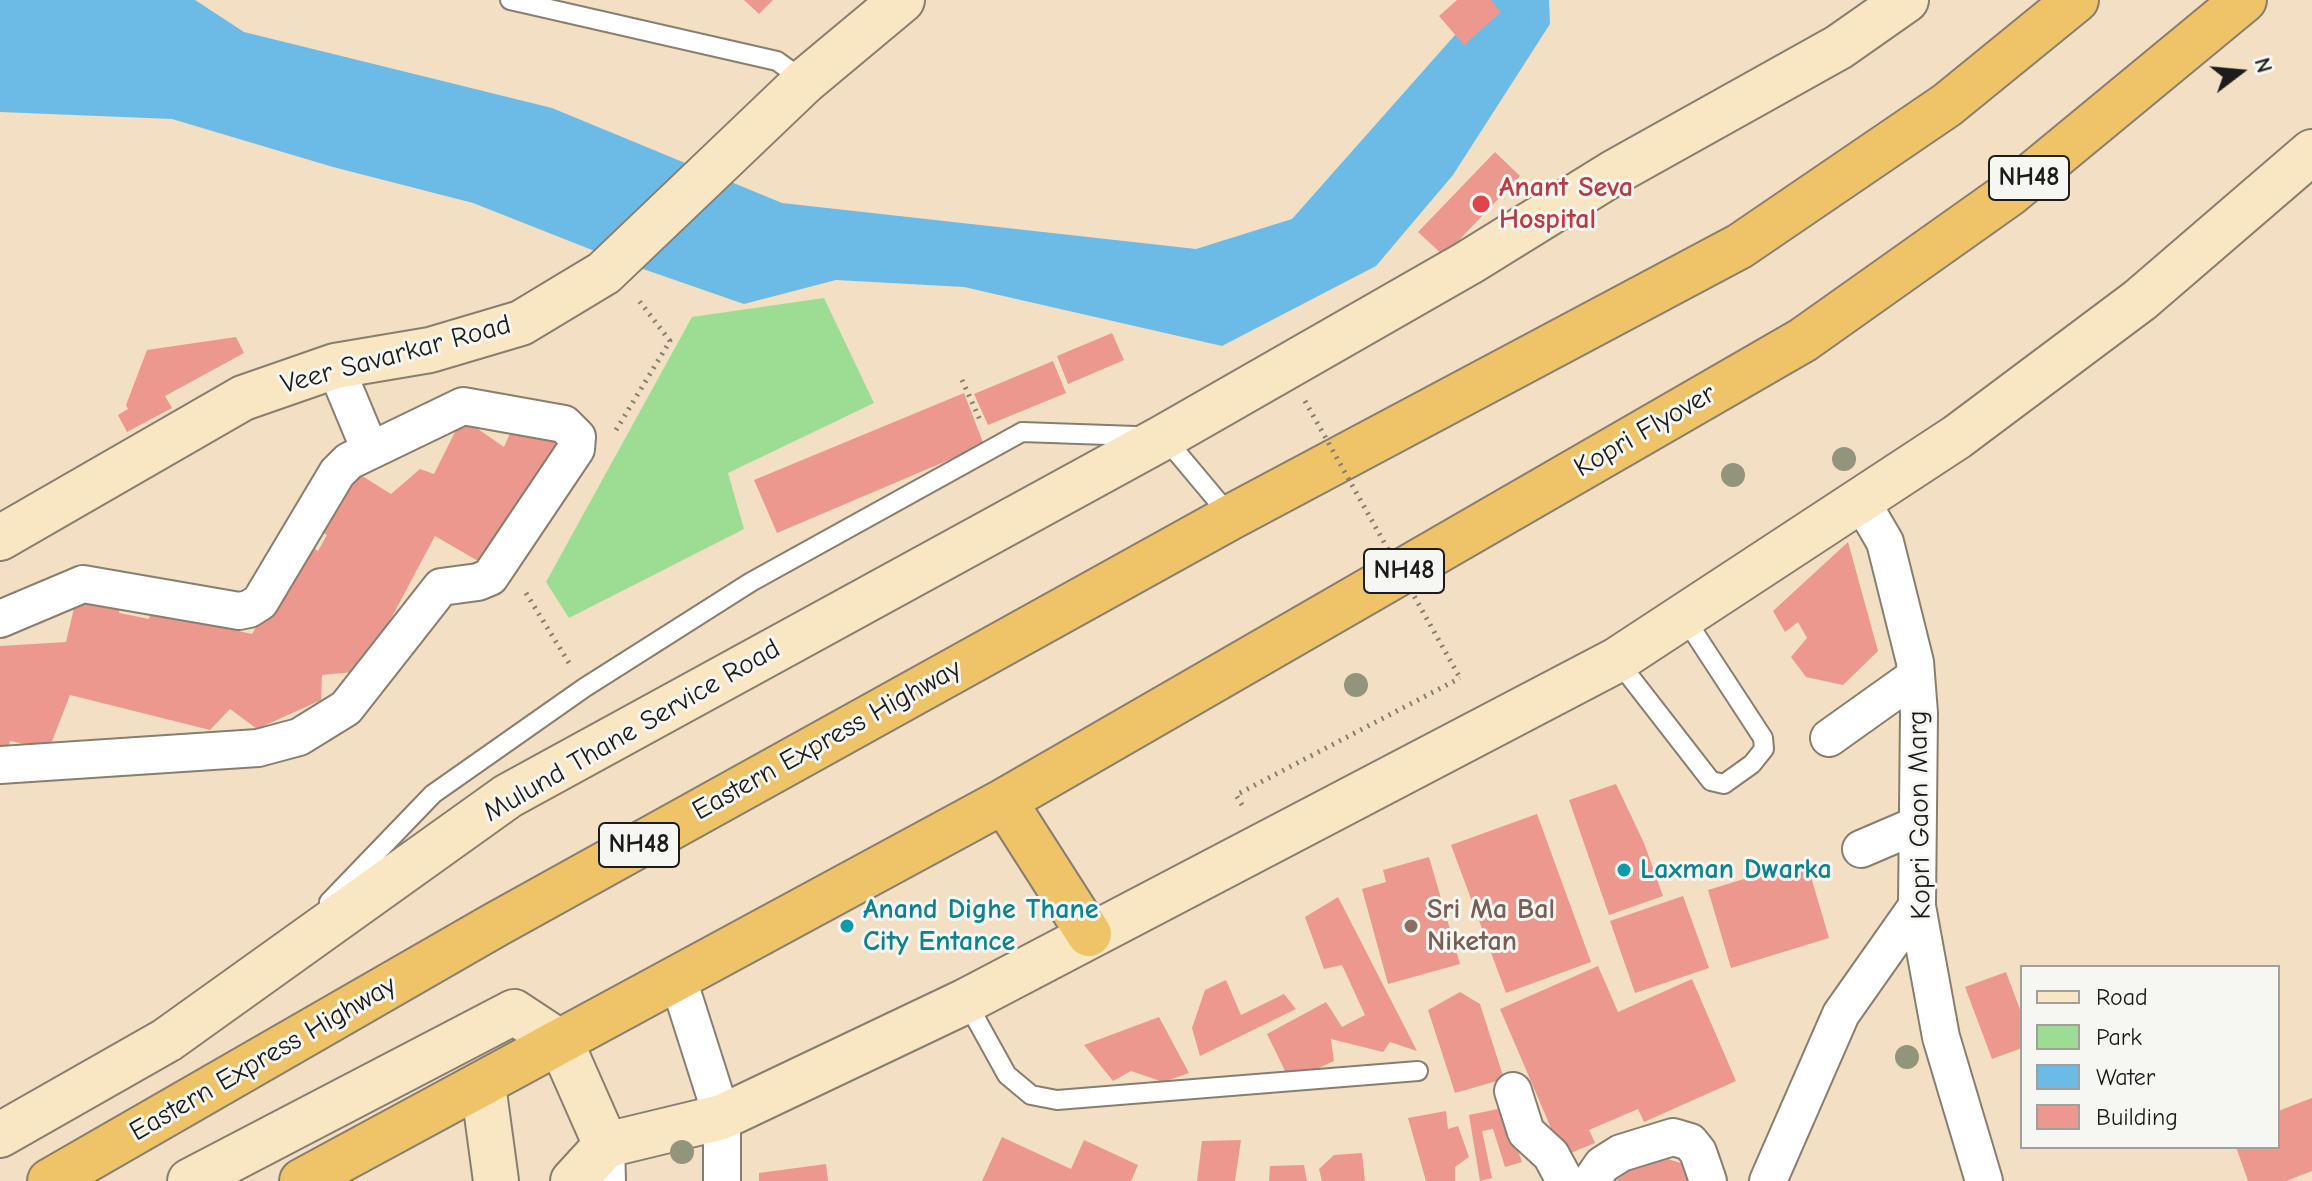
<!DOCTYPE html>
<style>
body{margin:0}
#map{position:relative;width:2312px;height:1181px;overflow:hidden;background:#f3dfc3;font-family:"Comic Neue",sans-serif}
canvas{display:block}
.legend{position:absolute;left:2020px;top:965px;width:260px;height:184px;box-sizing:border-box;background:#f6f6f2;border:2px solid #9f9f9c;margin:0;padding:10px 14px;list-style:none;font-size:24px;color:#1c1c1c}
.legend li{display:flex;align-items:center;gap:16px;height:40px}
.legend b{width:40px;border:2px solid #9f9f9c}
.north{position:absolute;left:2200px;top:32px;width:80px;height:80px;-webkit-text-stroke:6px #f6f6f2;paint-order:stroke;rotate:74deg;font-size:22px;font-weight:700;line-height:32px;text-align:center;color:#1c1c1c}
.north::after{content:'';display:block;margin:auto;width:28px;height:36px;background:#1c1c1c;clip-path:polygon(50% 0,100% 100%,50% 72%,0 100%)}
</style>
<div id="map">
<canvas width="2312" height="1181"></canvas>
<ul class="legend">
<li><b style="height:10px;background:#f9e7c3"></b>Road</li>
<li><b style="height:22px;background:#9cdd93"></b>Park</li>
<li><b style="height:22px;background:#6cbbe7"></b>Water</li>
<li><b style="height:22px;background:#ec988e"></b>Building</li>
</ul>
<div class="north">N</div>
</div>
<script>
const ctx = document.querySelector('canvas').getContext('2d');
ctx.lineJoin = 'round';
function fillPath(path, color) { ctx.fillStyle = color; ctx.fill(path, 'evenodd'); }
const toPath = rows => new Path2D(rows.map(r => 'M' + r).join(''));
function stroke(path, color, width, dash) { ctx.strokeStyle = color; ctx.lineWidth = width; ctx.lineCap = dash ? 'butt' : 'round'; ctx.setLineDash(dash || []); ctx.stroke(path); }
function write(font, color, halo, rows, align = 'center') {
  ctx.font = font + ' "Comic Neue",sans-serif'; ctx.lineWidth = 6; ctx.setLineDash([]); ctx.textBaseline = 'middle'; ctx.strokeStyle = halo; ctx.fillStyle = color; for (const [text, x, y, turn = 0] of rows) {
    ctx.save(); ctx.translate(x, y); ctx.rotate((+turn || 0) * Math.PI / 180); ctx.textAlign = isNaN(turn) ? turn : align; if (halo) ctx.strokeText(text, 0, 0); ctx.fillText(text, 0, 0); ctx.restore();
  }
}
fillPath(toPath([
 [824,298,874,403,728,473,744,529,569,618,546,582,692,317]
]), '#9cdd93');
fillPath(toPath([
 [0,0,195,0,244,32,552,108,782,203,1196,249,1292,219,1486,0,1549,0,1550,24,1453,175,1376,266,1222,346,964,287,836,280,744,304,620,261,473,203,333,167,172,119,0,112]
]), '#6cbbe7');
fillPath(toPath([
 [744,0,773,0,759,14],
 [1457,0,1491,0,1501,12,1464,45,1439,16],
 [1495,152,1520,176,1444,256,1418,232],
 [1112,333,1124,360,1068,384,1057,356],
 [236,337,244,353,165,396,172,408,127,432,118,415,128,409,126,405,147,350],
 [1053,361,1066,393,988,425,974,394],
 [964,393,984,445,777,533,754,480],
 [462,418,504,447,511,431,526,437,532,424,566,444,485,565,435,536,363,671,322,675,321,700,257,729,230,709,210,730,70,695,49,749,10,741,8,750,0,748,0,646,66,642,78,591,121,600,119,613,149,619,151,611,252,634,306,543,318,551,327,535,315,528,351,469,391,494,420,469,434,474],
 [1848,542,1878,651,1843,685,1806,677,1791,657,1807,638,1798,622,1785,632,1773,611],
 [1616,784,1644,843,1663,896,1609,915,1569,800],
 [1537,814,1591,962,1506,993,1451,845],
 [1429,857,1460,964,1388,984,1362,889,1386,882,1383,870],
 [1806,860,1829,938,1731,968,1708,890],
 [1683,896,1709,968,1635,993,1610,921],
 [1338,897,1417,1051,1390,1042,1383,1052,1331,1039,1334,1061,1290,1081,1267,1034,1326,1002,1342,1027,1365,1015,1342,965,1324,969,1305,917],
 [1598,966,1618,1012,1692,979,1736,1081,1644,1122,1638,1109,1589,1130,1595,1143,1563,1156,1500,1009],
 [2006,972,2022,1015,2022,1048,1992,1059,1965,987],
 [1226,980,1241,1015,1284,994,1296,1009,1200,1056,1192,1028,1205,990],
 [1460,992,1480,1004,1504,1079,1455,1093,1428,1010],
 [1159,1017,1189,1073,1163,1082,1131,1071,1113,1081,1084,1045],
 [2312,1098,2312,1171,2286,1181,2248,1181,2236,1147,2278,1147,2278,1111],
 [1503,1108,1522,1162,1505,1167,1493,1129,1482,1131,1492,1178,1480,1181,1469,1115],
 [1446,1111,1448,1129,1458,1126,1469,1157,1455,1167,1455,1181,1426,1181,1408,1118],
 [1002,1137,1071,1169,1084,1140,1138,1165,1131,1181,982,1181],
 [1241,1140,1235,1181,1197,1181,1202,1141],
 [1362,1153,1365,1181,1322,1181,1319,1169,1334,1155],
 [1668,1159,1687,1165,1698,1181,1615,1181,1631,1170],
 [826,1164,828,1181,759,1181,759,1173],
 [1304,1165,1307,1181,1269,1181,1270,1166]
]), '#ec988e');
const lane = toPath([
 [510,0,777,61,805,81],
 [1617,660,1711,781,1724,784,1752,764,1764,749,1763,738,1684,617],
 [329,902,433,794,584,688,751,582,1022,432,1164,437,1231,517],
 [966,1001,1007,1075,1031,1095,1057,1100,1418,1071]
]);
const street = toPath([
 [335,366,370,450],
 [1860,499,1885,542,1915,662,1919,713,1917,906,1941,1037,1984,1181],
 [0,619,83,584,239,611,249,609,260,602,337,473,349,461,463,406,564,424,577,437,576,449,490,577,478,582,441,587,346,708,299,737,258,748,0,765],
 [1829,738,1916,676],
 [1861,849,1917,825],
 [678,979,722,1117,722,1181],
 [1513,1091,1526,1132,1551,1155,1565,1181],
 [606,1145,607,1181],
 [1591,1181,1602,1165,1621,1153,1673,1137,1690,1142,1698,1152,1708,1181],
 [1768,1181,1841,1014,1917,906]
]);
const secondary = toPath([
 [0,538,243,398,335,366,430,350,521,323,604,273,805,81,902,0],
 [483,1085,496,1181],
 [0,1135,167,1040,508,796,1164,437,1468,263,1615,172,1839,47,1906,0],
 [190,1181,514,1012,561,1043,606,1145],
 [573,1181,606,1145,722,1117,966,1001,1617,660,1957,437,2140,300,2312,152]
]);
const highway = toPath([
 [1004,801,1089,934],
 [50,1181,495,925,1231,517,1740,246,1947,105,2076,0],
 [302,1181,1004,801,1803,340,2009,194,2244,0]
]);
stroke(lane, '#887e70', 22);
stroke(street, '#887e70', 40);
stroke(secondary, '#887e70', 48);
stroke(highway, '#887e70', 48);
stroke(toPath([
 [962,380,981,422],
 [616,430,670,341,637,298],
 [526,593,569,663],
 [1242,805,1236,795,1460,678]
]), '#887e70', 5, [2, 6]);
stroke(lane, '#fff', 18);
stroke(street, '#fff', 36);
stroke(secondary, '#f9e7c3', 44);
stroke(highway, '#efc469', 44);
stroke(toPath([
 [1305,401,1460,678]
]), '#887e70', 5, [2, 6]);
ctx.fillStyle = '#92947b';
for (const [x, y] of [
 [1844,459],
 [1733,475],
 [1356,685],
 [1907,1057],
 [682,1152]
]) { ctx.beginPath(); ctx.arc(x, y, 12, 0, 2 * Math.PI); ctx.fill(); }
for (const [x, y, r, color] of [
 [1481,204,10,"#e0444e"],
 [1624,870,8,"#0f9aa8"],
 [847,926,8,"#0f9aa8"],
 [1411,926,8,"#8d6e63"]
]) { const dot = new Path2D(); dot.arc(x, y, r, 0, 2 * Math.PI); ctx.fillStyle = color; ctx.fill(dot); stroke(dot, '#f6f6f2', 3); }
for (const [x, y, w] of [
 [2029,178,80],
 [1404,571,80],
 [639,845,80]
]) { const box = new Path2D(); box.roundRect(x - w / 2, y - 22, w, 44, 6); ctx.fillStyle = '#f6f6f2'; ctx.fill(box); stroke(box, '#1c1c1c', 2); }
write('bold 26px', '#1c1c1c', null, [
 ["NH48",2029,178],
 ["NH48",1404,571],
 ["NH48",639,845]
]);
write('bold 28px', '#be3a42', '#f6f6f2', [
 ["Anant Seva",1499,188],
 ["Hospital",1499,220]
], 'left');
write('28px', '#1c1c1c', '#f6f6f2', [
 ["Veer Savarkar Road",396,355,-15],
 ["Kopri Flyover",1645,431,-30],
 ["Mulund Thane Service Road",632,731,-30],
 ["Eastern Express Highway",827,740,-29],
 ["Kopri Gaon Marg",1920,815,-91],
 ["Eastern Express Highway",263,1059,-30]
]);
write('bold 28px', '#0d838f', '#f6f6f2', [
 ["Laxman Dwarka",1640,870],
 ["Anand Dighe Thane",863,910],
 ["City Entance",863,942]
], 'left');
write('bold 28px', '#785e54', '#f6f6f2', [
 ["Sri Ma Bal",1427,910],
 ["Niketan",1427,942]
], 'left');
</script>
